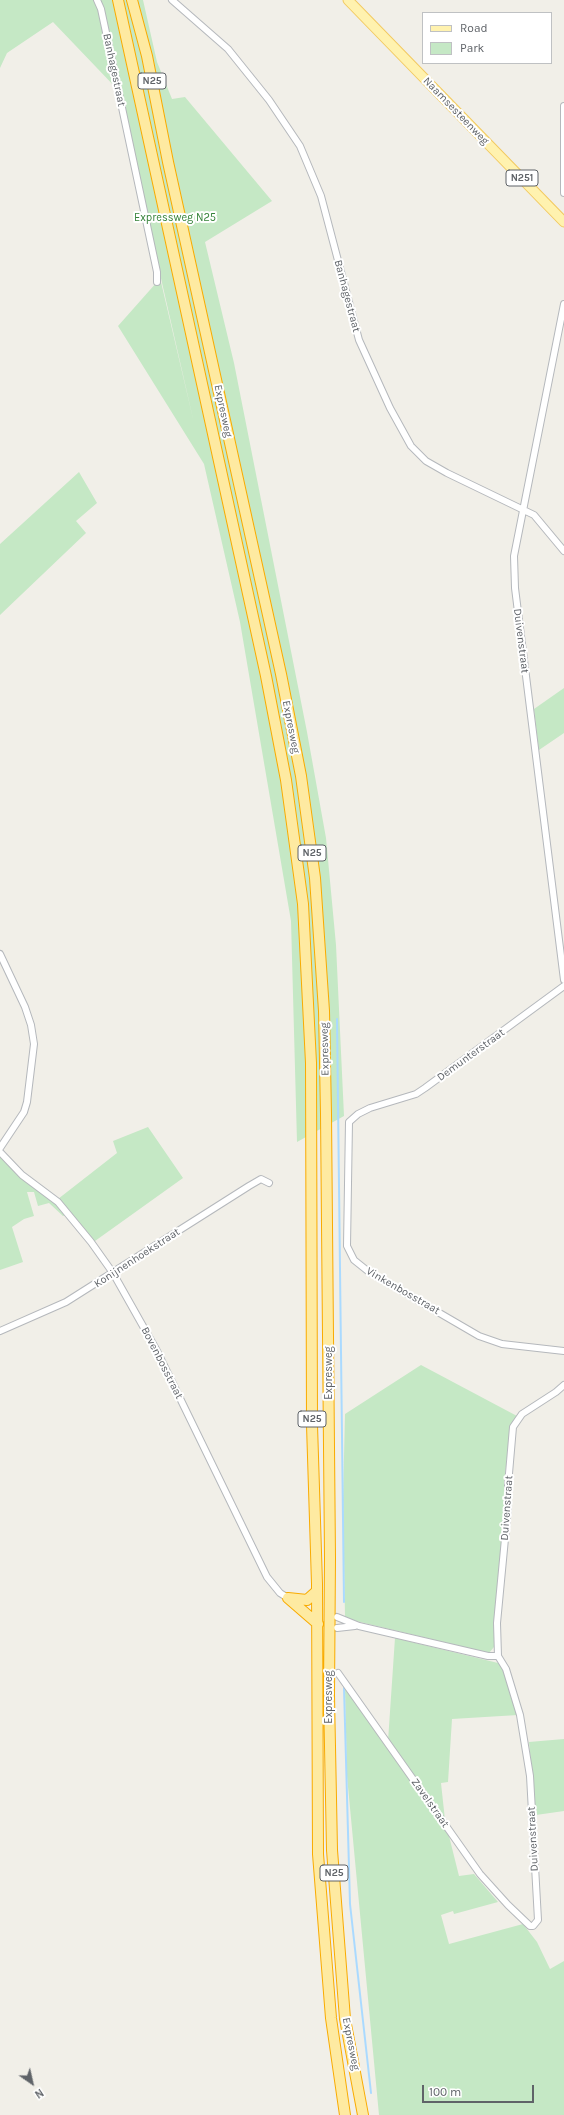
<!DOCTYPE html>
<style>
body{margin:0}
#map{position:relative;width:564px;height:2115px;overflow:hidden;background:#f1efe8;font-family:Karla,sans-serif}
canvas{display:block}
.legend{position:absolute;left:422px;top:12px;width:130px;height:52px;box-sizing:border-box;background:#fff;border:1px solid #bfc1c3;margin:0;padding:5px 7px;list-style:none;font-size:12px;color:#5f6368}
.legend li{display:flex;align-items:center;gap:8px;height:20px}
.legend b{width:20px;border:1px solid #bfc1c3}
.north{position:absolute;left:12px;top:2063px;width:40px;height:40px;-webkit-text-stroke:3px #fff;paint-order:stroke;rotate:146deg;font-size:11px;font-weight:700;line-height:16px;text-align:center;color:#5f6368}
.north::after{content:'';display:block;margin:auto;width:14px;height:18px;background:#5f6368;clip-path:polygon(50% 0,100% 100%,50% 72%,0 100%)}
.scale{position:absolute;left:422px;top:2085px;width:112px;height:18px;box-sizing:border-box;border:2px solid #5f6368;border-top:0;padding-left:5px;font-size:12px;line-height:14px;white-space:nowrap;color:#5f6368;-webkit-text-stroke:3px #fff;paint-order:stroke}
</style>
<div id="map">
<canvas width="564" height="2115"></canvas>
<ul class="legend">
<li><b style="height:5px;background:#fff2af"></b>Road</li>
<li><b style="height:11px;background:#c5e8c5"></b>Park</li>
</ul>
<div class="north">N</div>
<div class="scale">100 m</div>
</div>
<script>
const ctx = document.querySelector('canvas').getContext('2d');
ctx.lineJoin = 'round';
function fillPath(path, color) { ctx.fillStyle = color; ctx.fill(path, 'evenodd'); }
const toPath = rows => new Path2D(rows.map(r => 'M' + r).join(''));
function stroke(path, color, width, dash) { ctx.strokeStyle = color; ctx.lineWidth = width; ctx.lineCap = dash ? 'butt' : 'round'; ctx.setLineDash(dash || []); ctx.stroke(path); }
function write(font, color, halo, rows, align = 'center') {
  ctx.font = font + ' Karla,sans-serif'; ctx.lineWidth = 4; ctx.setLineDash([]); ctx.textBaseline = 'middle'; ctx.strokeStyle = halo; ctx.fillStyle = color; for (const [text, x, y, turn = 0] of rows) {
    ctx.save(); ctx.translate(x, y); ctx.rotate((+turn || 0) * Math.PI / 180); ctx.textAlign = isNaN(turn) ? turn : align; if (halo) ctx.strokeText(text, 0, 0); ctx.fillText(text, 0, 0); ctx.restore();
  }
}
fillPath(toPath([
 [0,0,143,0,157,62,172,99,185,97,272,201,205,242,234,363,307,732,326,838,336,945,344,1116,297,1142,291,921,240,622,204,464,118,326,157,282,161,282,194,423,118,90,53,22,7,53,0,68],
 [79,472,97,503,76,521,86,533,0,615,0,544],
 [564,688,564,733,539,750,534,709],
 [148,1127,183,1178,95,1241,91,1242,68,1214,63,1216,49,1203,38,1206,34,1192,27,1192,34,1216,24,1219,12,1227,23,1262,0,1270,0,1152,22,1175,58,1199,117,1153,113,1141],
 [421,1365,517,1416,514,1419,510,1433,504,1482,506,1506,495,1608,494,1647,489,1653,356,1621,345,1617,343,1500,345,1414],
 [395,1638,498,1663,504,1671,518,1715,452,1719,448,1782,441,1783,445,1820,459,1876,474,1874,498,1902,454,1914,453,1911,441,1915,449,1944,523,1924,537,1942,550,1969,564,1961,564,2115,379,2115,347,1776,345,1689,386,1742,388,1741],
 [564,1739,564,1811,536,1815,529,1742]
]), '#c5e8c5');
stroke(toPath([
 [337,1019,344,1602],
 [344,1688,350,1904,371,2093]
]), '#aadaff', 2);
const minor = toPath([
 [97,0,101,9,157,272,157,282],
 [172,0,228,49,269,100,300,146,321,196,359,340,390,408,411,446,426,461,447,473,534,515,564,551],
 [564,106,564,193],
 [564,304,514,556,515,588,564,980],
 [0,954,25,1007,31,1025,34,1044,27,1102,24,1112,0,1148],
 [564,986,425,1088,416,1094,370,1108,358,1114,349,1122,347,1246,354,1260,369,1272,479,1336,502,1344,564,1351],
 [0,1152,22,1175,58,1202,91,1242,113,1273,157,1351,267,1577,280,1593,288,1598],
 [0,1331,66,1302,249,1186,261,1179,269,1183],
 [337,1617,359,1626,488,1656,498,1656],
 [337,1628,355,1626],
 [338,1673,480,1874,508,1905,530,1926,533,1926,538,1920,530,1776,520,1715,506,1669,498,1656,497,1623,508,1507,508,1485,513,1427,522,1414,556,1392,564,1385]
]);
const primary = toPath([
 [348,0,564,222]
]);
const trunk = toPath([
 [118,0,266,676,286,780,303,904,311,1063,312,1425,317,1584,318,1854,331,2018,345,2115],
 [132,0,147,56,168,162,281,674,301,776,315,878,324,1011,326,1114,330,1558,329,1695,332,1850,345,2019,363,2115],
 [288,1598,318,1624],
 [288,1598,307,1600,317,1591]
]);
stroke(minor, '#b5b8bc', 8);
stroke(primary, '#f2c960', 11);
stroke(trunk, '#f9ab00', 12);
stroke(minor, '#fff', 6);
stroke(primary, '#fff2af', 9);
stroke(trunk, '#feeaa1', 10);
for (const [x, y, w] of [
 [152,81,28],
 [522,178,32],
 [312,853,28],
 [312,1419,28],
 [334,1873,28]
]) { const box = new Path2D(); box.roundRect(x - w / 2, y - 8, w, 16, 3); ctx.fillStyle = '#fff'; ctx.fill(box); stroke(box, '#5f6368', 1); }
write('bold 10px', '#5f6368', null, [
 ["N25",152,81],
 ["N251",522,178],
 ["N25",312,853],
 ["N25",312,1419],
 ["N25",334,1873]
]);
write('11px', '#5f6368', '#fff', [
 ["Banhagestraat",114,70,78],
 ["Naamsesteenweg",456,111,46],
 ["Banhagestraat",347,296,75],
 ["Expresweg",223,411,78],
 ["Duivenstraat",521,641,83],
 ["Expresweg",291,727,79],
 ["Expresweg",325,1049,-91],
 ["Demunterstraat",471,1055,-36],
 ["Konijnenhoekstraat",137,1258,-33],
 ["Vinkenbosstraat",403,1291,30],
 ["Bovenbosstraat",162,1363,63],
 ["Expresweg",329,1373,-90],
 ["Duivenstraat",507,1508,-86],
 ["Expresweg",329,1697,-90],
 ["Zavelstraat",430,1803,55],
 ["Duivenstraat",533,1839,-93],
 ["Expresweg",351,2044,79]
]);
write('11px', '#348238', '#fff', [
 ["Expressweg N25",175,218]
]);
</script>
